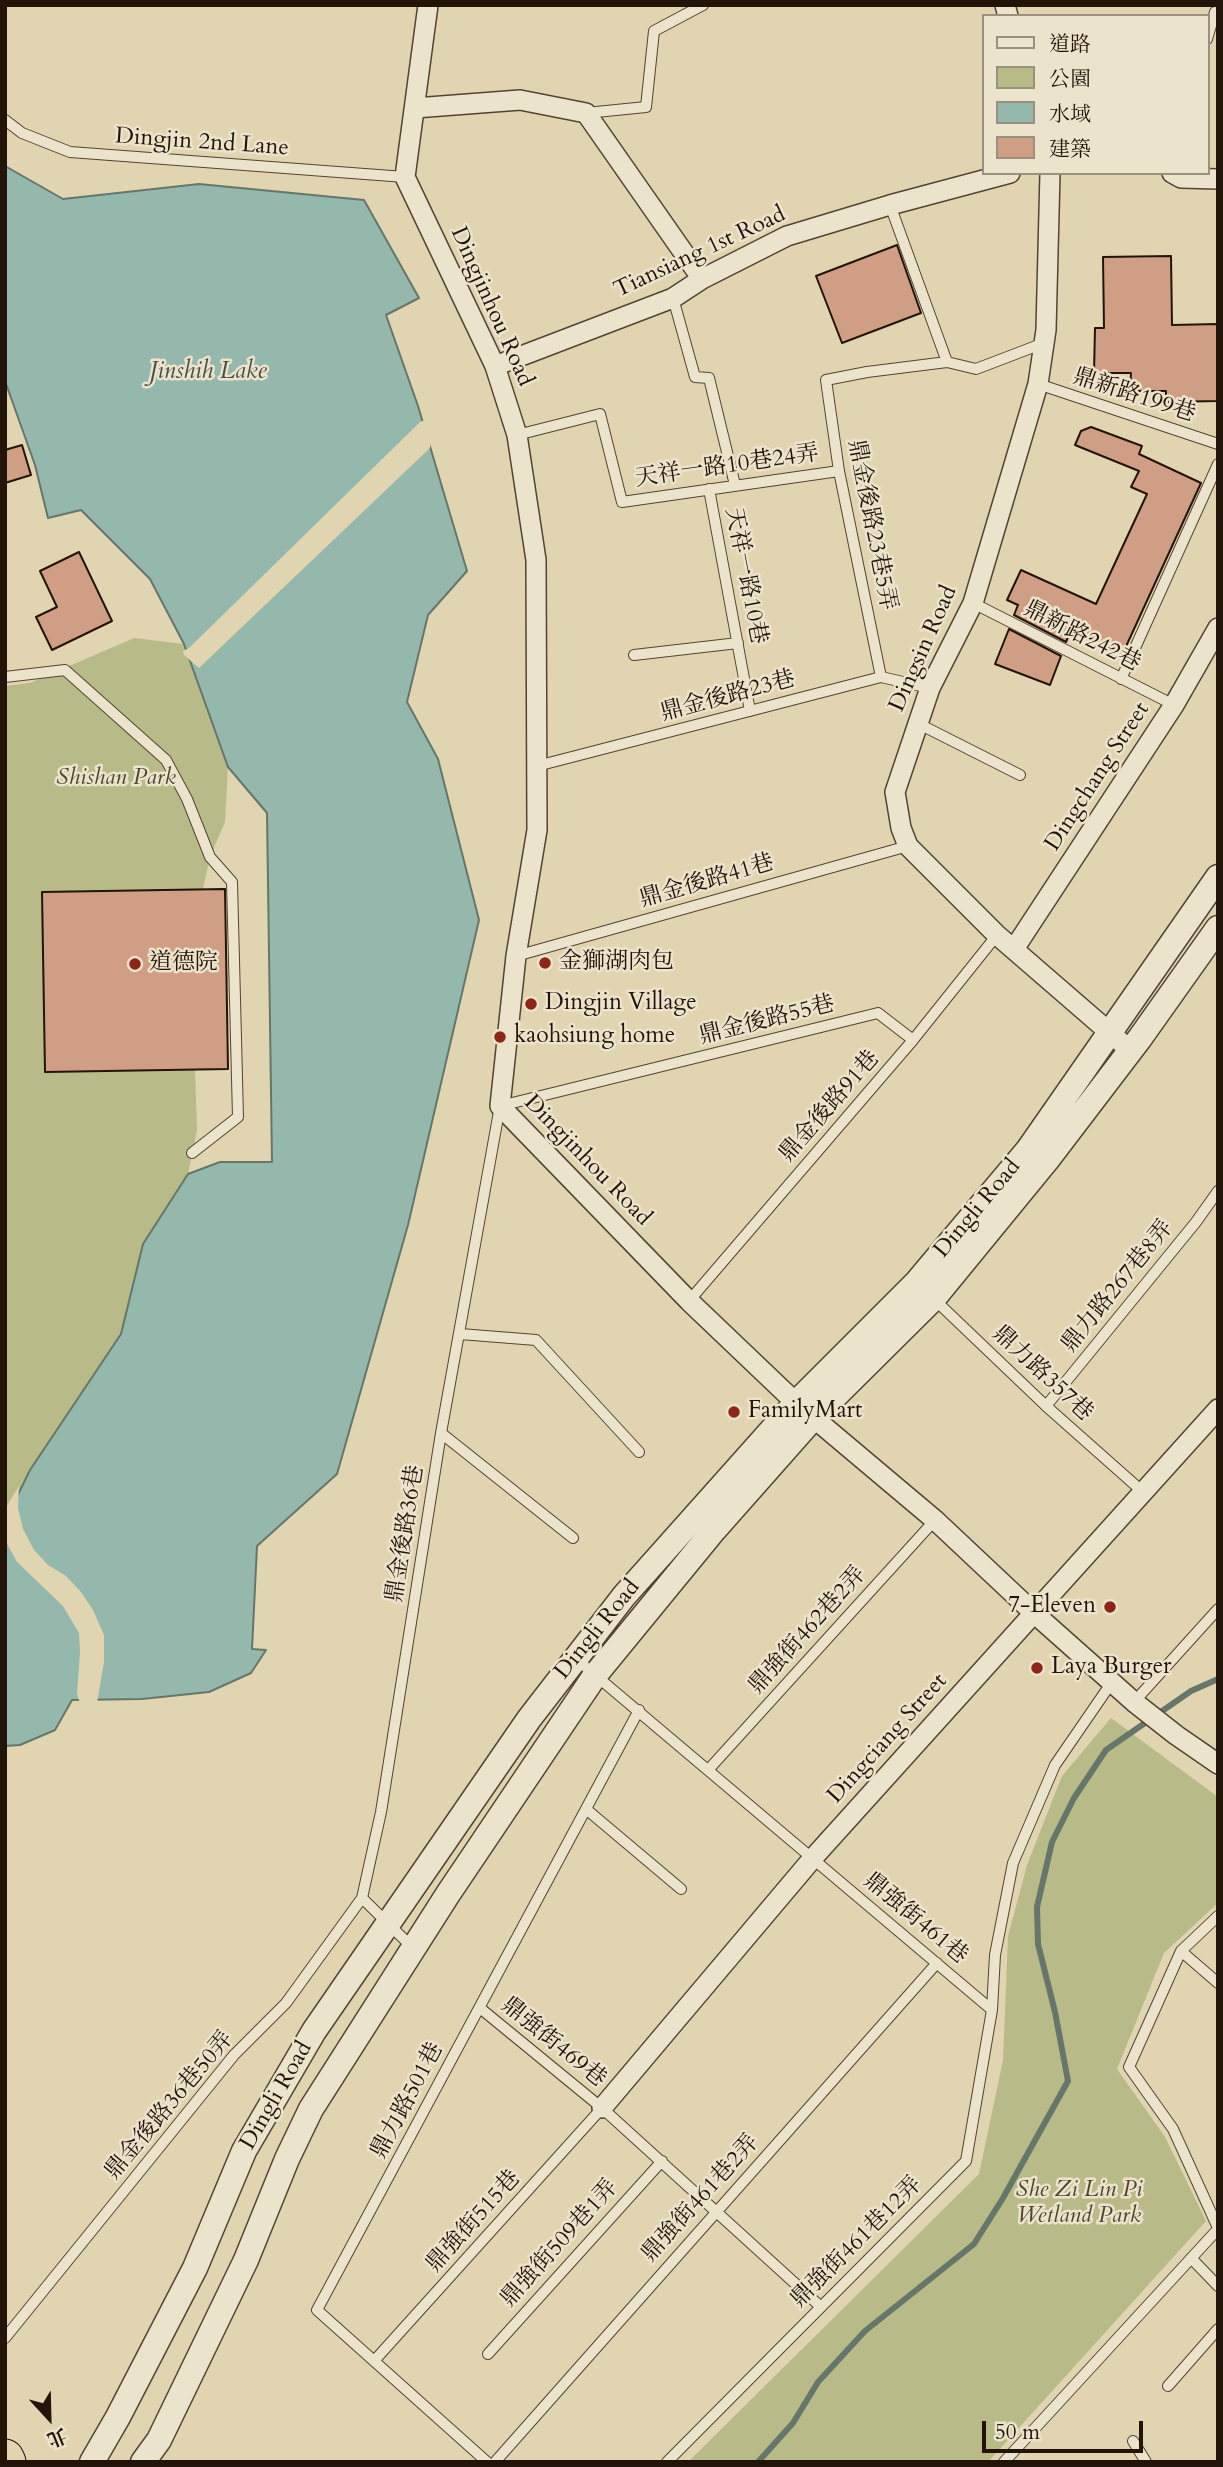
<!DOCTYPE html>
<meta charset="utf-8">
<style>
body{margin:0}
#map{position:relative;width:1223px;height:2467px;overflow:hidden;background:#e1d4b0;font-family:Cardo,"Noto Serif TC",serif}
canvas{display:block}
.frame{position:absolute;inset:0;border:7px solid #221409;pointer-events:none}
.legend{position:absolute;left:982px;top:14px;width:228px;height:161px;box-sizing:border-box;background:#ece3cc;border:2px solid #9b907e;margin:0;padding:9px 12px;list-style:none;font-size:21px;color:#221409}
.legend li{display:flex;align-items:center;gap:14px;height:35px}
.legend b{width:35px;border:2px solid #9b907e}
.north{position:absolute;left:14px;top:2383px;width:70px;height:70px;-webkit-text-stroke:5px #ece3cc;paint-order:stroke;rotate:158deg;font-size:19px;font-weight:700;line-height:28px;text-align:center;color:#221409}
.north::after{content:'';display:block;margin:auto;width:24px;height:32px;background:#221409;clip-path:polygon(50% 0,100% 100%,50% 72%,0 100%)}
.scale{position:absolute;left:982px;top:2421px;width:161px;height:32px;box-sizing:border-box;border:4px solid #221409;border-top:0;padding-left:9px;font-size:21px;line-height:24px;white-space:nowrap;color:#221409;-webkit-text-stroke:5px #ece3cc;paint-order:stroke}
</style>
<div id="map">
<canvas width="1223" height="2467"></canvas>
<div class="frame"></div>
<ul class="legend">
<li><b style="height:9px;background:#ece3cc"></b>道路</li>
<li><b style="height:19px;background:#b8bb87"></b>公園</li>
<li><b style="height:19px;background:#94b8ac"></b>水域</li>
<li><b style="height:19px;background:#d09e85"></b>建築</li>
</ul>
<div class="north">北</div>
<div class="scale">50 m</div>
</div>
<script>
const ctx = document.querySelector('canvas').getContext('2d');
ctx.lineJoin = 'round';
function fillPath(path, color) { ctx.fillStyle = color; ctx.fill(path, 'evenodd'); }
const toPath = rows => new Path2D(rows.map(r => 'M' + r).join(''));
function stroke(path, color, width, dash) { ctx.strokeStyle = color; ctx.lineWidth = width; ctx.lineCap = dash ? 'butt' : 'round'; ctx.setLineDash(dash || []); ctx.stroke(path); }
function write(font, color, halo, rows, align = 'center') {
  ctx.font = font + ' Cardo,"Noto Serif TC",serif'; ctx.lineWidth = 5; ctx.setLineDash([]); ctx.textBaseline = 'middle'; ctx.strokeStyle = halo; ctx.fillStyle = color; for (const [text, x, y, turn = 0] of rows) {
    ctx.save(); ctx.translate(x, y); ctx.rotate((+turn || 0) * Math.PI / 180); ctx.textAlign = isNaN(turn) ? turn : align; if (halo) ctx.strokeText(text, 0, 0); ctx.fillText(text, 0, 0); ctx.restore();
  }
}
fillPath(toPath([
 [134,638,184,644,228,767,225,822,210,857,203,889,42,892,45,1072,195,1070,197,1130,188,1174,143,1244,121,1333,31,1470,13,1505,5,1515,5,686,30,683],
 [1111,1718,1218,1797,1218,1903,1164,1953,1117,2069,1165,2137,1206,2221,988,2462,688,2462,979,2174,1003,2060,1008,1936,1027,1865,1062,1776]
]), '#b8bb87');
const water = toPath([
 [5,166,63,199,199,184,364,200,419,298,386,315,418,406,467,571,428,615,407,702,438,759,479,920,408,1225,337,1474,257,1546,252,1649,266,1650,251,1673,209,1692,142,1699,72,1700,55,1730,20,1745,5,1746,5,1515,13,1505,30,1470,121,1334,143,1244,188,1174,220,1162,272,1162,267,813,228,767,184,644,150,579,81,510,48,518,35,465,5,381,5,166]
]);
fillPath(water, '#94b8ac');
stroke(water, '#66766b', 2);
fillPath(toPath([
 [425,420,431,441,430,448,199,668,184,655,183,651,189,648,420,422],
 [19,1486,18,1508,23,1529,34,1550,48,1565,66,1576,81,1592,93,1610,104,1635,104,1662,97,1703,80,1703,77,1694,80,1652,79,1633,63,1606,17,1562,5,1540,5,1509]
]), '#e1d4b0');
stroke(toPath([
 [758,2462,793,2423,818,2382,865,2331,974,2244,1003,2198,1068,2081,1055,2012,1038,1944,1037,1907,1052,1842,1074,1798,1106,1750,1191,1691,1218,1679]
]), '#66766b', 6);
const building = toPath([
 [897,245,921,313,842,343,816,276,897,245],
 [1171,256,1172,325,1218,324,1218,401,1166,402,1166,391,1130,391,1131,373,1094,373,1095,328,1104,328,1103,257,1171,256],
 [1091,427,1142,446,1139,454,1201,483,1123,653,1071,630,1066,642,1014,615,1018,605,1007,600,1021,570,1096,604,1147,494,1131,487,1139,471,1075,445,1081,431,1091,427],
 [22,445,31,475,5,483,5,450,22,445],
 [79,552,112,621,52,650,36,617,57,607,40,571,79,552],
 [1009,629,1061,656,1050,685,995,664,1009,629],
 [225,889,228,1069,45,1072,42,892,225,889]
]);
fillPath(building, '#d09e85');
stroke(building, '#221409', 2);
const service = toPath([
 [1207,39,1215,12],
 [586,113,646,107,654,31,703,5],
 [5,120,22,133,70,152,405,177],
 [890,205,947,362],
 [673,298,695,377,709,378,735,485],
 [1038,384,1218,444],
 [517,435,600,414,622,502,839,471],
 [709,489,750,711],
 [973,603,1174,705],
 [634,655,738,643],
 [5,677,65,670,166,760,187,799,210,857,232,882,238,1117,192,1153],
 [881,677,839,471,826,380,867,372,947,362,976,369,1044,343],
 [1121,679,1218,464],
 [917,723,1020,775],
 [537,766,881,677,930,688],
 [516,956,908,846],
 [935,1300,1046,1406,1143,1492],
 [689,1301,913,1040,997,935],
 [460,1334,536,1340,639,1452],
 [1046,1406,1196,1222,1218,1191],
 [441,1433,573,1538],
 [575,1658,992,2010],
 [1134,1702,1218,1609],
 [709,1769,935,1520],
 [586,1809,681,1889],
 [1218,1916,1181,1951,1129,2067,1173,2129,1218,2228],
 [413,1948,362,1898,381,1812,441,1433,500,1106,878,1013,913,1040],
 [1181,1951,1218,1983],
 [480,2008,602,2108,821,2307],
 [1191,2258,1218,2286],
 [5,2338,234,2055,286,2003,362,1898],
 [488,2354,662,2161],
 [374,2361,602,2108],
 [1168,2386,1218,2329],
 [1133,2441,1146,2462],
 [487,2462,317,2310,639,1710],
 [495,2462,937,1963],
 [667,2462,966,2161,992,2010,995,1955,1013,1863,1055,1765,1112,1682],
 [1004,2462,1218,2229]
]);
const minor = toPath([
 [428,5,405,177,495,366,517,435,536,560,537,830,516,956,500,1106,689,1301,796,1403,935,1520,1035,1614,1134,1702,1176,1735,1218,1764],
 [1005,5,1008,16],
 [415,108,520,100,586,113,702,279],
 [1050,173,1046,330,1038,384,973,603,930,688,895,792,901,828,908,846,997,935,1131,1051],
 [1172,173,1181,178,1218,179],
 [495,366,673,298,702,279,787,236,890,205,1010,173],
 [1014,949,1174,705,1218,628],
 [602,2108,813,1858,1218,1409]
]);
const tertiary = toPath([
 [92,2462,118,2417,195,2268,244,2151,314,2031,529,1719,624,1596,796,1403,917,1282,1028,1150,1218,877],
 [143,2462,159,2440,246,2260,287,2159,311,2109,448,1894,596,1674,714,1530,813,1418,934,1298,1047,1160,1140,1038,1218,928]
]);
const motorway = toPath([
 [5,2458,7,2462]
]);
stroke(service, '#524433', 12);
stroke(minor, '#524433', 22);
stroke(tertiary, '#524433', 27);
stroke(motorway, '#221409', 39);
stroke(service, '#ece3cc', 10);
stroke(minor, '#ece3cc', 19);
stroke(tertiary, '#ece3cc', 24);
stroke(motorway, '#e1d4b0', 37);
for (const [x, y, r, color] of [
 [545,963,7,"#8f2418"],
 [135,964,7,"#8f2418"],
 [531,1004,7,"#8f2418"],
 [500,1037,7,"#8f2418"],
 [734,1412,7,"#8f2418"],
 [1110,1607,7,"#8f2418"],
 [1037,1668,7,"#8f2418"]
]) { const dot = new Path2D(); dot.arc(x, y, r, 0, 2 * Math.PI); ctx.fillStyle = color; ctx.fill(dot); stroke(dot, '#ece3cc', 2.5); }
write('23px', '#221409', '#ece3cc', [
 ["Dingjin 2nd Lane",202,143,4],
 ["Tiansiang 1st Road",700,253,-25],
 ["Dingjinhou Road",491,307,66],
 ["鼎新路199巷",1134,396,18],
 ["天祥一路10巷24弄",727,467,-8],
 ["鼎金後路23巷5弄",871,525,79],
 ["天祥一路10巷",745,576,79],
 ["鼎新路242巷",1082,637,27],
 ["Dingsin Road",924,649,-66],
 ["鼎金後路23巷",728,697,-15],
 ["Dingchang Street",1098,777,-57],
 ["鼎金後路41巷",707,882,-16],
 ["鼎金後路55巷",767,1021,-14],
 ["鼎金後路91巷",830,1107,-49],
 ["Dingjinhou Road",587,1161,46],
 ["Dingli Road",978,1209,-50],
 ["鼎力路267巷8弄",1118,1287,-51],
 ["鼎力路357巷",1042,1374,43],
 ["鼎金後路36巷",406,1534,-81],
 ["Dingli Road",598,1630,-51],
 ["鼎強街462巷2弄",808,1631,-48],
 ["Dingciang Street",888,1739,-48],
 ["鼎強街461巷",915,1919,40],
 ["鼎強街469巷",553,2043,39],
 ["Dingli Road",277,2096,-60],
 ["鼎力路501巷",408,2101,-62],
 ["鼎金後路36巷50弄",170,2106,-50],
 ["鼎強街461巷2弄",701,2199,-48],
 ["鼎強街515巷",474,2222,-48],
 ["鼎強街461巷12弄",857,2243,-45],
 ["鼎強街509巷1弄",560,2244,-48]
]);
write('italic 23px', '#4f462f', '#ece3cc', [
 ["Shishan Park",116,779],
 ["She Zi Lin Pi",1079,2191],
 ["Wetland Park",1079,2217]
]);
write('23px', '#221409', '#ece3cc', [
 ["金獅湖肉包",559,963],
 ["道德院",149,964],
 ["Dingjin Village",545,1004],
 ["kaohsiung home",514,1037],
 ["FamilyMart",748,1412],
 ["7-Eleven",1096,1607,"right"],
 ["Laya Burger",1051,1668]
], 'left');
write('italic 24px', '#4a4d42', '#ece3cc', [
 ["Jinshih Lake",208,372]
]);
</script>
